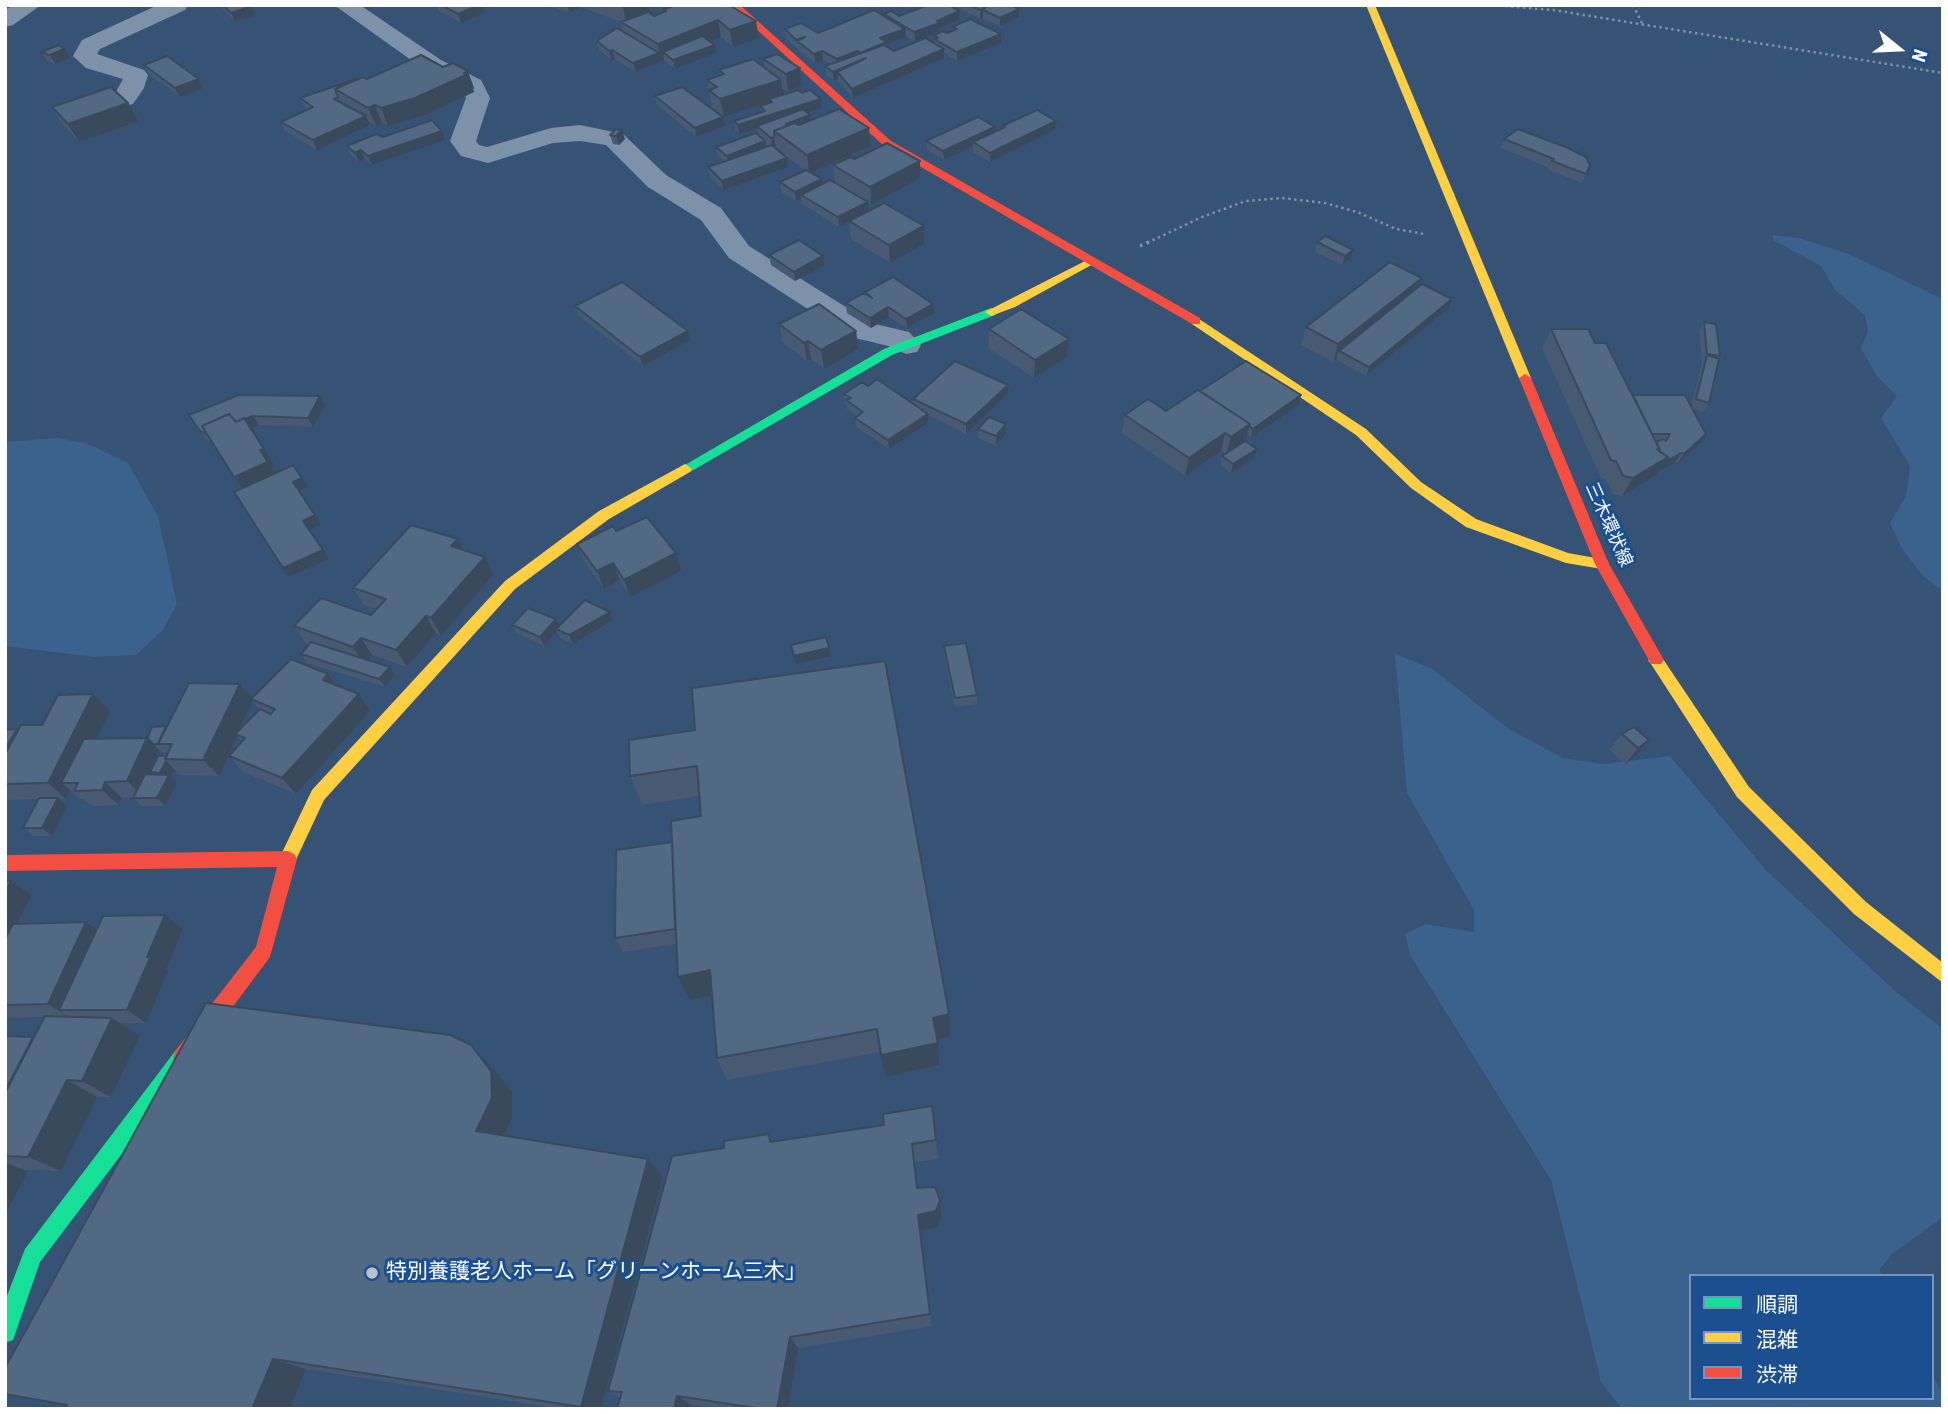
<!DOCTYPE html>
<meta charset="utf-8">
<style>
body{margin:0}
#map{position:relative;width:1948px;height:1414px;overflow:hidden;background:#365274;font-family:"Roboto Condensed","Noto Sans JP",sans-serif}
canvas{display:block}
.frame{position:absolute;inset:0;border:7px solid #fff;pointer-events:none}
.legend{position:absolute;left:1689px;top:1274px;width:245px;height:126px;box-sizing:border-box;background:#1b4f8f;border:2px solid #7695bc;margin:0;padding:9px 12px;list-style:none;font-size:21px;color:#fff}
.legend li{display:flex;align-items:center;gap:14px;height:35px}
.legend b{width:35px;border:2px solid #7695bc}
.north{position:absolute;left:1864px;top:14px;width:70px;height:70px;-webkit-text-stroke:5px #1b4f8f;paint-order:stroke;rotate:108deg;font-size:19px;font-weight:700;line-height:28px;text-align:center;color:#fff}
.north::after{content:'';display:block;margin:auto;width:24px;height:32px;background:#fff;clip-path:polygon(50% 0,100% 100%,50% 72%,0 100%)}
</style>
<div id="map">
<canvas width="1948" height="1414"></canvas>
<div class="frame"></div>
<ul class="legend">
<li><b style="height:9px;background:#16e098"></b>順調</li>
<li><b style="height:9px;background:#ffcf43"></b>混雑</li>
<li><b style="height:9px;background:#f24e42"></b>渋滞</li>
</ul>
<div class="north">N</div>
</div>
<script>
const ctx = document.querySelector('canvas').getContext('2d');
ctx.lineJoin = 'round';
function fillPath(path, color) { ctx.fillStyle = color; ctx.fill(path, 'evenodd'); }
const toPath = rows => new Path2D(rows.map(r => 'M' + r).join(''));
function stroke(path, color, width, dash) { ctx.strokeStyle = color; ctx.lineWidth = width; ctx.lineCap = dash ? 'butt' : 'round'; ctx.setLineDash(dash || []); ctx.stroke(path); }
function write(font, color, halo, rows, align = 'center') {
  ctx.font = font + ' "Roboto Condensed","Noto Sans JP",sans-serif'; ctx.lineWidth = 6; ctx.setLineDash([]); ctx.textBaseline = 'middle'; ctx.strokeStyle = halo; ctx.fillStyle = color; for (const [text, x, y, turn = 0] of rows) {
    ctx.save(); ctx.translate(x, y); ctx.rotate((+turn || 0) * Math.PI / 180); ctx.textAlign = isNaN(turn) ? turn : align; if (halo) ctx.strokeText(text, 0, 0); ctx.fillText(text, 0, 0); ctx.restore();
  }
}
fillPath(toPath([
 [1773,235,1799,238,1849,254,1943,299,1943,591,1923,576,1902,549,1890,523,1906,496,1910,466,1881,418,1897,396,1876,375,1861,348,1868,332,1865,315,1835,290,1821,266,1773,240],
 [57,438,86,443,128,463,158,516,177,604,163,630,136,655,94,657,5,646,5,442],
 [1395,654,1431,668,1509,729,1563,758,1603,764,1670,756,1764,868,1896,992,1943,1029,1943,1217,1892,1254,1880,1269,1881,1276,1691,1276,1691,1398,1932,1398,1932,1375,1943,1393,1943,1409,1622,1409,1601,1382,1551,1180,1410,955,1405,934,1426,924,1474,932,1474,910,1407,793]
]), '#3b618d');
stroke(toPath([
 [1493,5,1553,10,1943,73],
 [1633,5,1642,23],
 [1147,243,1202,217,1246,201,1282,198,1325,203,1357,212,1396,229,1424,234]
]), '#7d92a8', 2.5, [2.5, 3.5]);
stroke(toPath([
 [1140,246,1151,241]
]), '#7d92a8', 3.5, [2.5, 4.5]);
fillPath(toPath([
 [14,5,41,5,13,25,5,27,5,10,14,5],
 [158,5,188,5,185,10,100,49,97,54,144,70,148,75,144,88,133,104,124,106,115,104,112,99,123,79,86,68,73,56,82,40,158,5],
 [334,5,360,5,441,60,481,80,490,98,476,141,479,145,487,147,551,128,580,125,623,134,666,175,721,208,749,246,871,323,909,332,921,345,917,352,906,354,888,346,851,337,729,258,701,220,648,187,606,145,580,141,553,143,488,163,461,156,450,141,466,98,463,89,425,70,334,5]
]), '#7d92a8');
fillPath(toPath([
 [991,308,995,309,995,315,892,355,690,472,680,472,678,469,884,349,991,308],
 [183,1048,190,1050,193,1057,190,1064,40,1262,13,1340,5,1343,5,1301,25,1249,176,1050,183,1048]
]), '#16e098');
fillPath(toPath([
 [1366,5,1375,5,1531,378,1529,381,1521,381,1519,378,1366,5],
 [1091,258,1097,261,1095,263,1015,307,991,316,985,312,1091,258],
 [1196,317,1366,429,1421,482,1476,519,1568,553,1607,560,1609,564,1607,568,1602,569,1566,563,1466,527,1411,488,1356,435,1192,324,1190,321,1196,317],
 [685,464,692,469,690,472,609,519,515,589,324,800,294,864,288,867,282,864,279,859,312,790,505,581,599,511,685,464],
 [1656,654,1661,656,1749,787,1866,902,1943,963,1943,983,1854,914,1737,797,1651,664,1648,660,1656,654]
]), '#ffcf43');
fillPath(toPath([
 [730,5,740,5,891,141,1200,318,1200,324,1192,324,883,145,730,5],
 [1525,374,1531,378,1609,564,1664,660,1661,664,1651,664,1595,564,1519,378,1525,374],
 [288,851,294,854,297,859,270,957,190,1064,183,1066,176,1064,173,1057,176,1050,256,947,277,867,5,871,5,855,288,851]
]), '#f24e42');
fillPath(toPath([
 [219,5,263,5,254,8,252,6,256,15,235,21],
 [437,5,482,5,484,13,461,23,439,11],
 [553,5,648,5,650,12,649,13,654,16,663,12,663,10,729,5,759,38,733,47,721,37,710,42,716,53,675,69,664,60,635,72,615,59,611,60,599,50,597,41,623,31,621,22,581,7,569,13,554,7],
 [953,5,1011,5,1019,9,1019,17,1000,26,983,19,983,18,980,19],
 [959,11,959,20,940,28,940,31,915,41,905,36,906,37,886,45,886,47,894,51,934,43,934,35,952,31,952,27,1001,43,957,61,944,53,944,58,853,98,838,81,838,79,834,80,826,75,825,66,832,64,823,60,815,63,798,50,798,48,797,48,786,38,785,29,818,33,884,16,884,14,899,16],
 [41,52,70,58,55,64,47,61],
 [763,59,800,68,802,86,788,91,782,88,783,95,802,93,821,99,821,108,807,112,811,120,869,128,870,146,810,172,822,179,822,184,835,182,833,165,855,159,920,161,920,178,871,205,868,203,868,211,839,227,802,204,801,199,796,201,781,192,780,182,805,170,779,151,788,167,723,190,710,176,708,167,724,161,718,156,716,147,758,135,757,129,739,134,735,130,734,121,761,112,760,106,769,102,724,117,712,107,707,80,720,75,719,70,764,67],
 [144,65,199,79,203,88,180,97,149,74],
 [367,79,474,88,473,89,474,92,422,116,388,126,382,123,376,126,368,121,370,125,317,150,285,131,281,122,308,110,305,107,300,98],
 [655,96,723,117,725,126,696,137,657,105],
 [128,103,138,121,79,142,63,125,52,107],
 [1056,121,1055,130,990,162,973,152,973,146,944,160,927,150,926,141,995,132,1002,129,1002,126],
 [616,129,625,139,619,145,613,144,610,135],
 [383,137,445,140,372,165,365,159,359,162,351,155,347,146],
 [1504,139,1590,165,1582,183,1548,170,1549,168,1501,148],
 [849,221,924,226,924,244,890,263,851,239],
 [1317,242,1350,259,1342,265,1315,252],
 [769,255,824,265,795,281,771,265],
 [1422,278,1419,287,1449,308,1366,376,1336,360,1333,362,1301,345,1306,327],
 [865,292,933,304,934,313,907,328,889,317,871,328,847,313,846,303,865,294],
 [575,306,688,331,690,340,643,366,578,315],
 [1704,322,1720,356,1718,358,1709,403,1703,412,1692,409,1706,434,1700,444,1678,463,1675,462,1659,471,1656,475,1622,496,1613,494,1606,479,1601,478,1542,348,1551,329,1595,343,1633,395,1691,406,1702,363,1699,331],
 [779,324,856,331,858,349,824,369,811,359,807,361,782,342],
 [989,329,1069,339,1067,357,1034,378,988,348],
 [868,386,913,404,913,399,1008,394,966,434,928,415,928,423,889,449,856,427,855,418,857,416,847,409,847,404,845,403,844,394],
 [1200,391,1299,405,1251,438,1247,435,1245,441,1254,458,1231,473,1220,465,1222,456,1226,454,1221,451,1185,476,1122,433,1125,415,1166,411],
 [325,405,313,427,259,425,251,428,275,466,271,468,275,474,308,487,299,491,321,525,310,530,329,559,289,577,283,568,241,488,213,443,206,439,189,415],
 [1006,424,1006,433,996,446,978,438,978,429],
 [616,531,681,571,630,597,620,580,604,589,584,561,577,544],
 [463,550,493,575,441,636,436,633,407,667,372,655,368,660,390,667,395,675,385,687,307,663,301,654,309,644,306,643,294,626,371,615,376,609,364,605,353,588],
 [610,612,613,620,573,644,560,638,557,631,544,646,516,633,512,625,559,626],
 [944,646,977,695,977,704,955,707,944,655],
 [328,674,337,685,370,711,296,794,243,772,229,756,242,742,237,736,219,776,181,775,174,769,171,776,177,783,165,806,141,806,133,797,122,798,119,805,92,806,83,799,80,799,70,790,66,799,59,799,67,806,52,836,33,836,23,828,38,799,8,800,5,797,5,730,18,731,42,725,93,694,110,711,96,739,147,738,240,684,252,699],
 [253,701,259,709,240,729],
 [162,752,166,752,168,754,167,756,163,756,163,754],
 [695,730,950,1037,937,1040,939,1065,885,1077,881,1052,727,1080,717,1058,712,996,690,1000,676,944,623,952,615,938,672,842,701,816,699,796,642,805,630,776],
 [1622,734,1649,740,1636,756,1625,764,1609,750],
 [11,881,32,895,17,924,96,930,165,915,183,929,166,969,168,971,146,1023,118,1023,140,1036,111,1097,97,1097,61,1171,25,1170,5,1162,5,1036,34,1037,44,1017,5,1018,5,892],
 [471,1045,492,1067,512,1092,512,1118,504,1135,648,1159,663,1177,601,1409,561,1409,306,1369,290,1409,66,1409],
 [936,1140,938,1159,915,1162,918,1188,940,1200,941,1216,938,1227,921,1231,932,1326,798,1348,788,1409,719,1409,692,1405,691,1409,617,1409,620,1397,608,1391,773,1142]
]), '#475a72');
fillPath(toPath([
 [479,5,482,5,484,13,461,23,458,14],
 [567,5,580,5,581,7,569,13],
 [626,5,648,5,650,12,626,24,623,7],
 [252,6,256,15,235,21,231,13],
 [986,7,983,10,983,18,980,19,980,10],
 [1019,9,1019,17,1000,26,1000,18],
 [959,11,959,20,940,28,940,31,915,41,914,32],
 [718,20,721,37,671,58,663,52,664,60,661,62,658,44],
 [756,21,759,38,733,47,730,30],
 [905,29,906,37,886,45,886,51,837,72,838,79,834,80,833,72,861,60,861,53,880,38],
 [1001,34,1001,43,957,61,957,52],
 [715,45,716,53,675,69,673,60],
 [64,49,70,58,55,64,50,55],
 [944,49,944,58,853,98,852,89],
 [612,50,615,59,611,60,609,51],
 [822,51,823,60,815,63,814,54],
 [857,51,857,60,838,68,837,59],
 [659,53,661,61,635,72,633,63],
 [800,68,802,86,788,91,786,74],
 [468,71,474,88,473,89,474,92,422,116,388,126,381,108],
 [199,79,203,88,180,97,175,88],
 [781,80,784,97,769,99,769,102,724,117,720,99],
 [821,99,821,108,759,128,757,126,757,129,739,134,738,125],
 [128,103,138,121,79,142,68,124],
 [375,105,382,123,376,126,368,108],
 [810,115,811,124,788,141,786,124],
 [366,116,370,125,317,150,313,140],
 [723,117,725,126,696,137,695,128],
 [1056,121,1055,130,990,162,990,153],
 [995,127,995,136,973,142,973,146,944,160,943,151],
 [869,128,870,146,809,173,807,155],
 [622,130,625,139,619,145,616,136],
 [442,131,445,140,372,165,368,156],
 [774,137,776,146,772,147,771,138],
 [765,141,767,150,728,165,727,156],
 [361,150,365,159,359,162,355,153],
 [787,158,788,167,723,190,722,181],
 [920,161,920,178,871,205,870,187],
 [822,179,823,188,801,195,801,199,796,201,795,192],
 [868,202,868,211,839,227,838,217],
 [924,226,924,244,890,263,889,245],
 [1353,250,1350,259,1342,265,1345,256],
 [823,256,824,265,795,281,794,272],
 [1422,278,1415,296,1339,351,1336,360,1333,362,1338,344],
 [1452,299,1449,308,1366,376,1369,367],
 [933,304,934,313,907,328,906,319],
 [888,307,889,317,871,328,870,318],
 [688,331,690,340,643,366,640,357],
 [856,331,858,349,824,369,821,350],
 [1069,339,1067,357,1034,378,1035,360],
 [808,341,811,359,807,361,804,343],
 [1008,385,1008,394,966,434,966,424],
 [1301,395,1299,405,1251,438,1253,429],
 [320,396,325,405,313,427,308,418],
 [928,414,928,423,889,449,888,440],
 [253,416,259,425,214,444,208,435],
 [1006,424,1006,433,996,446,996,436],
 [1250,424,1245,442,1226,455,1231,437],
 [1225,433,1221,451,1185,476,1189,458],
 [1706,434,1700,444,1678,463,1684,454],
 [264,449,275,466,271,468,279,480,246,495,234,477,260,450],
 [1257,449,1254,458,1231,473,1233,464],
 [1681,453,1675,462,1659,471,1656,475,1622,496,1633,478,1668,457],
 [302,478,308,487,299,491,293,482],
 [315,515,321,525,309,530,303,521],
 [458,539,466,557,451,546],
 [323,550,329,559,289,577,283,568],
 [676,553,681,571,630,597,624,580],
 [485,557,493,575,441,636,431,618],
 [613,563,620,580,604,589,597,571],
 [610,612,613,620,573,644,569,635],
 [426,616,436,633,407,667,396,650],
 [556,619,560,628,556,629,557,631,544,646,540,637],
 [361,638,372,655,364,664,353,647],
 [829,648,831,656,796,664,794,656],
 [390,667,395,675,385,687,379,679],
 [328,674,340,691,323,680],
 [240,684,253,700,251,699,253,701,237,735,235,734,237,736,219,776,203,760],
 [93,694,110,711,74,783,61,783,70,790,66,799,48,783],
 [359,694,370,711,296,794,282,778],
 [17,729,26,738,5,775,5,749],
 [147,738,163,754,155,773,150,772,153,776,144,797,127,781],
 [1649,740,1636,756,1625,764,1638,748],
 [166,760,174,769,171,776,177,783,165,806,157,798,167,780,160,773],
 [105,782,122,798,119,805,102,790],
 [58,798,67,806,52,836,42,828],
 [11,881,32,895,5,946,5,892],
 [165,915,183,929,166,969,168,971,146,1023,127,1010,147,957],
 [86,922,105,936,59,1010,68,1017,48,1004],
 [710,970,721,994,690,1000,678,977],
 [949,1014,950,1037,934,1040,933,1018],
 [112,1018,140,1036,111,1097,82,1081],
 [938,1043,939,1065,885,1077,881,1055],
 [471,1045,492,1067,512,1092,512,1118,497,1150,476,1131],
 [67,1080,97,1097,61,1171,28,1157],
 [648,1159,663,1177,601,1409,585,1409,581,1407],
 [5,1163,28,1172,6,1212,5,1212],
 [940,1200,941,1216,938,1227,921,1231,932,1326,918,1215],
 [790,1337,798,1348,788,1409,777,1409],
 [273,1359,306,1369,290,1409,252,1409],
 [677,1396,692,1405,691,1409,674,1409]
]), '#394a5c');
const building = toPath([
 [223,5,251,5,252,6,231,13,223,5],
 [441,5,479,5,458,14,441,5],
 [675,5,729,5,756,21,730,30,718,20,658,44,621,22,648,12,654,16,666,11,663,10,675,5],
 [928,5,949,5,959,11,937,21,940,23,914,32,884,14,891,11,899,16,928,5],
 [970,5,1011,5,1019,9,1000,18,983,10,986,7,980,10,970,5],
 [874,10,905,29,880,38,886,42,861,53,857,51,837,59,822,51,814,54,797,41,805,37,796,40,785,29,801,23,818,33,874,10],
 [970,19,1001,34,957,52,934,39,938,38,934,35,943,31,947,33,957,29,952,27,970,19],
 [617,28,659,53,633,63,612,50,609,51,597,41,617,28],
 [702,36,715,45,673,60,663,52,702,36],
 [925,38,944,49,852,89,837,72,866,58,833,72,825,66,884,45,894,51,925,38],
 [59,45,64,49,50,55,41,52,59,45],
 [777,54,800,68,786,74,763,59,777,54],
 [421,55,443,67,453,63,468,71,464,73,468,74,415,98,381,108,375,105,368,108,335,89,363,77,367,79,421,55],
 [167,56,199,79,175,88,144,65,167,56],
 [753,59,781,80,720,99,709,90,717,87,707,80,724,74,719,70,753,59],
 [356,79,335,89,338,97,334,99,366,116,313,140,281,122,313,107,300,98,356,79],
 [111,87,128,103,68,124,52,107,111,87],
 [682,87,723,117,695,128,655,96,682,87],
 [798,90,802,93,810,90,821,99,738,125,734,121,765,111,760,106,772,102,769,99,798,90],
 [803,109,810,115,786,124,788,125,774,131,774,137,771,138,757,126,803,109],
 [839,109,869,128,807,155,774,131,794,123,799,125,839,109],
 [1037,110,1056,121,990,153,973,142,1005,127,1002,126,1037,110],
 [978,117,995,127,943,151,926,141,978,117],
 [432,120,442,131,368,156,361,150,355,153,347,146,376,134,383,137,432,120],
 [616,129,622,130,616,136,610,135,616,129],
 [1518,129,1568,148,1586,157,1590,165,1586,174,1552,161,1554,159,1504,139,1518,129],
 [756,133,765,141,727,156,716,147,756,133],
 [887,143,920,161,870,187,833,165,850,157,855,159,887,143],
 [772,145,787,158,722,181,708,167,772,145],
 [806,170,822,179,795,192,780,182,806,170],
 [830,180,868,202,838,217,801,195,830,180],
 [884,203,924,226,889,245,849,221,884,203],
 [1326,236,1353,250,1345,256,1317,242,1326,236],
 [799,240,823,256,794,272,769,255,799,240],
 [1390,262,1422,278,1338,344,1306,327,1390,262],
 [893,277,933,304,906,319,888,307,870,318,846,303,864,293,872,298,865,292,893,277],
 [622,282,688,331,640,357,575,306,622,282],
 [1422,284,1452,299,1369,367,1339,351,1422,284],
 [819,304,856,331,821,350,808,341,804,343,779,324,819,304],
 [1021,309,1069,339,1035,360,989,329,1021,309],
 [1704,322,1716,324,1720,356,1707,354,1704,322],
 [1551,329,1588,329,1595,343,1606,343,1660,450,1657,449,1668,457,1633,478,1623,476,1616,461,1611,460,1551,329],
 [1707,355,1719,359,1709,403,1696,399,1707,355],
 [955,361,1008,385,966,424,913,399,955,361],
 [1246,361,1301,395,1253,429,1249,426,1250,424,1200,391,1246,361],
 [877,379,928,414,888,440,855,418,863,412,846,400,851,398,844,394,862,382,868,386,877,379],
 [1198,390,1250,424,1231,437,1225,433,1189,458,1125,415,1148,399,1166,411,1198,390],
 [239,395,320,396,308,418,253,416,245,419,244,418,236,422,229,414,202,426,207,435,199,430,189,415,239,395],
 [1633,395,1685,395,1706,434,1684,454,1681,453,1665,462,1668,457,1659,451,1660,450,1656,442,1663,439,1666,441,1670,434,1652,434,1633,395],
 [229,414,236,422,244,418,264,449,260,450,268,462,234,477,202,426,229,414],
 [989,417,1006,424,996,436,978,429,989,417],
 [1245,441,1257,449,1233,464,1222,456,1245,441],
 [293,465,302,478,293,482,315,515,303,521,323,550,283,568,234,492,293,465],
 [647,517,676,553,624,580,613,563,597,571,577,544,613,526,616,531,647,517],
 [411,525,458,539,451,546,485,557,431,618,426,616,396,650,361,638,353,647,294,626,321,598,371,615,386,599,353,588,411,525],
 [585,600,610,612,569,635,556,629,585,600],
 [528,608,556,619,540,637,512,625,528,608],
 [826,637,829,648,794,656,791,645,826,637],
 [311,642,390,667,379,679,301,654,311,642],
 [966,643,977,695,955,698,944,646,966,643],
 [291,659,328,674,323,680,359,694,282,778,229,756,245,738,235,734,260,709,271,714,275,709,251,699,291,659],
 [885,661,949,1014,933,1018,938,1043,881,1055,877,1029,717,1058,710,970,678,977,671,821,701,816,697,766,630,776,629,740,695,730,692,688,885,661],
 [189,683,240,684,203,760,165,759,172,744,158,744,189,683],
 [93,694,48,783,5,784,5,754,21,725,42,725,58,695,93,694],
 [166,726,158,744,153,744,147,738,152,727,166,726],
 [1634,727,1649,740,1638,748,1622,734,1634,727],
 [17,729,5,749,5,730,17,729],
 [147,738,127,781,105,782,102,790,74,791,78,783,61,783,84,739,147,738],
 [158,756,167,756,165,759,167,759,160,773,150,772,158,756],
 [145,774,169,775,157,798,133,798,145,774],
 [39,798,58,798,42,828,23,828,39,798],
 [672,842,675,929,615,938,616,850,672,842],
 [5,881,11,881,5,892,5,881],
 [165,915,147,957,150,958,127,1010,59,1010,103,916,165,915],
 [86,922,48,1004,5,1005,5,939,13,924,86,922],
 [206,1003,450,1035,471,1045,491,1071,492,1098,476,1131,648,1159,581,1407,273,1359,252,1409,66,1409,67,1405,5,1394,5,1368,206,1003],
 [45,1016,112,1018,82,1081,67,1080,28,1157,5,1156,5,1093,45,1016],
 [5,1036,33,1037,5,1091,5,1036],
 [932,1106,936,1140,912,1144,917,1188,935,1187,940,1200,936,1211,918,1215,930,1314,790,1337,777,1409,762,1409,677,1396,674,1409,617,1409,622,1392,608,1391,672,1156,724,1148,724,1141,769,1134,770,1142,884,1125,883,1114,932,1106]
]);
fillPath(building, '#526984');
stroke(building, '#394a5c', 2);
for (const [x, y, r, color] of [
 [372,1273,7,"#b9c2ce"]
]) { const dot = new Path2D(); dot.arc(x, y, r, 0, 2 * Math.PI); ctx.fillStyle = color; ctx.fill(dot); stroke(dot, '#1b4f8f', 2.5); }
write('18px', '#fff', '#1b4f8f', [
 ["三木環状線",1608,525,66]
]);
write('21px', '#fff', '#1b4f8f', [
 ["特別養護老人ホーム「グリーンホーム三木」",386,1273]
], 'left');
</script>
